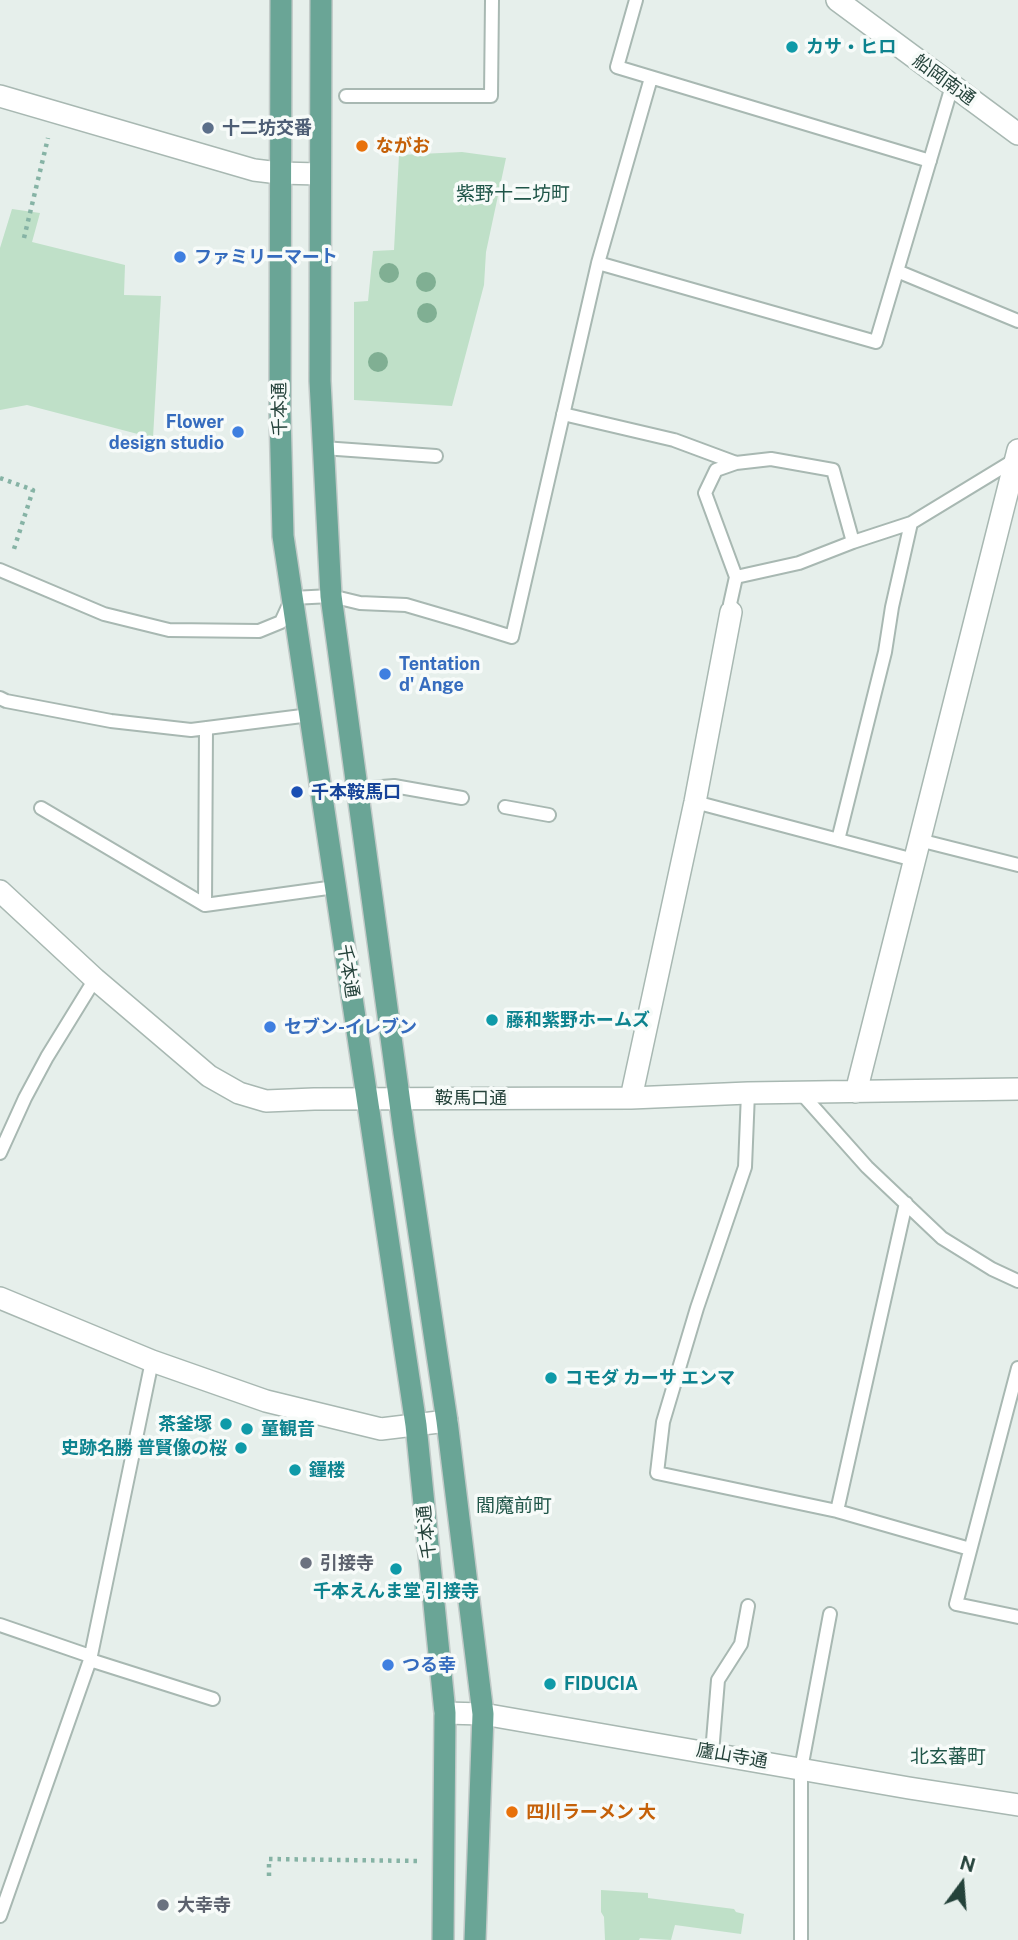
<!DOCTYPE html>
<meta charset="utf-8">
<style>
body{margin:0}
#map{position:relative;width:1018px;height:1940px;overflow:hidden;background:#e6efeb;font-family:"Public Sans",sans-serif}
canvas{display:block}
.north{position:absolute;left:927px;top:1849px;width:70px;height:70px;-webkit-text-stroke:5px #f7fbf9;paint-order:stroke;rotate:16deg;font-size:19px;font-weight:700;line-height:28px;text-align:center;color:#24423a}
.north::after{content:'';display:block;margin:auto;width:24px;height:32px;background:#24423a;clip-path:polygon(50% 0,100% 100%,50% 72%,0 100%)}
</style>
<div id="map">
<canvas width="1018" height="1940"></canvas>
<div class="north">N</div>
</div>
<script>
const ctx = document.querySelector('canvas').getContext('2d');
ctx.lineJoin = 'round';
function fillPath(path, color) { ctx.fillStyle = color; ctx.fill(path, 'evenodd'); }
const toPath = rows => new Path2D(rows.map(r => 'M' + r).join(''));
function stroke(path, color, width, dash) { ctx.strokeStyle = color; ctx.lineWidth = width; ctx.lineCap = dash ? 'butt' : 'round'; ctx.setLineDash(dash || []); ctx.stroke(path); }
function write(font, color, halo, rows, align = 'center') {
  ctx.font = font + ' "Public Sans","Noto Sans JP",sans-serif'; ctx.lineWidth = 7; ctx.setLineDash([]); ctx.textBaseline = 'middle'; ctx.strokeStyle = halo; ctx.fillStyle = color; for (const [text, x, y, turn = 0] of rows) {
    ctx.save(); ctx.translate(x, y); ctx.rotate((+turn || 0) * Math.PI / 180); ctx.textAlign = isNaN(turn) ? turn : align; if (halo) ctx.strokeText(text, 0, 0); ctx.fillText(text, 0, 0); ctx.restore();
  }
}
fillPath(toPath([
 [462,152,506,158,486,252,484,285,452,406,354,400,354,302,368,301,373,251,394,250,399,155],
 [12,209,40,213,32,242,125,265,124,295,161,296,153,438,27,405,0,410,0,248],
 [601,1890,648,1893,648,1898,734,1909,736,1912,744,1914,741,1934,675,1925,671,1940,640,1938,639,1940,605,1940,604,1917,601,1912]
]), '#bfe0c8');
const service = toPath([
 [636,0,617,67,930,161],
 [346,96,491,96,492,0],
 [598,263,876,342,952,86],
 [897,271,1018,321],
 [563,414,674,440,736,463,771,459,833,470,853,542,799,563,736,577],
 [323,448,436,456],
 [853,542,911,523],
 [0,570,104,614,169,630,259,631,281,622,292,598,331,596,360,603,406,605,464,622,512,637,598,263,651,78],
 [731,612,730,604,736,577,705,493,716,470,736,463],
 [0,698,6,701,111,721,191,730,310,715],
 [357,789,394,786,462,798],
 [695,802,914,860],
 [505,807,549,815],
 [41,808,205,905,335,887],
 [838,840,885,652,892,607,911,523,1016,459],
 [919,840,1018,865],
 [205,905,206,728],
 [748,1093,745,1167,697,1308,663,1422,657,1473,837,1511,970,1549],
 [801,1093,867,1167,942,1238,992,1269,1018,1281],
 [0,1153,25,1098,47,1057,95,979],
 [1018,1368,956,1604,1018,1617],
 [837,1511,906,1203],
 [0,1625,90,1656],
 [90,1660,213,1699],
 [712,1753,718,1680,741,1644,748,1606],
 [0,1916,90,1660,152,1361],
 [801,1940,801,1769,830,1614]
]);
const minor = toPath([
 [837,0,1018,134],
 [0,96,254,170,279,173,320,174],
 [0,891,95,979,209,1076,239,1093,266,1101,314,1099,631,1098,748,1093,1018,1089],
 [856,1092,1018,450],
 [631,1098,695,802,731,612],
 [0,1298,152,1361,266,1401,381,1429,447,1421],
 [445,1713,483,1714,909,1788,1018,1805]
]);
const primary = toPath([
 [281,0,280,412,283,536,416,1425,445,1713,443,1940],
 [321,0,320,381,331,596,404,1133,447,1421,483,1714,475,1940]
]);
stroke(service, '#a8b8b2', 16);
stroke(minor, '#a8b8b2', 24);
stroke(primary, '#c2cac8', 24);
stroke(toPath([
 [24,238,48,138],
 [0,478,33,490,13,552],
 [269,1876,269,1859,419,1861]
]), '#86b3a5', 4.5, [3.5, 5]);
stroke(service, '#fff', 12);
stroke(minor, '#fff', 21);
stroke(primary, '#6aa596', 21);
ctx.fillStyle = '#80af93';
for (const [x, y] of [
 [389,273],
 [426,282],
 [427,313],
 [378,362]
]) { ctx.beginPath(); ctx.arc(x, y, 10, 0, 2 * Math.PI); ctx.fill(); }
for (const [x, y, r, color] of [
 [792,47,7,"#0f9aa8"],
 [208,128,7,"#5c6f8a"],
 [362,146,7,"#e8710a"],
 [180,257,7,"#3f7fe0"],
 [238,432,7,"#3f7fe0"],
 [385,674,7,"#3f7fe0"],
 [297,792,7,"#1a4fb4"],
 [492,1020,7,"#0f9aa8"],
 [270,1027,7,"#3f7fe0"],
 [551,1378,7,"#0f9aa8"],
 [226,1424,7,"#0f9aa8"],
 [247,1429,7,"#0f9aa8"],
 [241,1448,7,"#0f9aa8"],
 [295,1470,7,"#0f9aa8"],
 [306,1563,7,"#6b7280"],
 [396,1569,7,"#0f9aa8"],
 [388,1665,7,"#3f7fe0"],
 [550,1684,7,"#0f9aa8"],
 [512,1812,7,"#e8710a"],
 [163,1905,7,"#6b7280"]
]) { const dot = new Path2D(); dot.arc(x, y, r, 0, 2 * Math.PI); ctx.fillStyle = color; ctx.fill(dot); stroke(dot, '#f7fbf9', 2.5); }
write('bold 18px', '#0d838f', '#f7fbf9', [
 ["カサ・ヒロ",806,47],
 ["藤和紫野ホームズ",506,1020],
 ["コモダ カーサ エンマ",565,1378],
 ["茶釜塚",212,1424,"right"],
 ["童観音",261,1429],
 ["史跡名勝 普賢像の桜",227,1448,"right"],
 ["鐘楼",309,1470],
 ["千本えんま堂 引接寺",396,1591,"center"],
 ["FIDUCIA",564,1684]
], 'left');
write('18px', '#24423a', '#f7fbf9', [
 ["船岡南通",944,80,36],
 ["千本通",280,409,-91],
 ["千本通",348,971,81],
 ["鞍馬口通",471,1098],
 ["千本通",427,1532,-96],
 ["廬山寺通",732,1756,10]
]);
write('bold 18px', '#4e5e75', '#f7fbf9', [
 ["十二坊交番",222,128]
], 'left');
write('bold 18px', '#c56008', '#f7fbf9', [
 ["ながお",376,146],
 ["四川ラーメン 大",526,1812]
], 'left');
write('bold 18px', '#366cbe', '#f7fbf9', [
 ["ファミリーマート",194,257],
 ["Flower",224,422,"right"],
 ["design studio",224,443,"right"],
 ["Tentation",399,664],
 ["d' Ange",399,685],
 ["セブン-イレブン",284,1027],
 ["つる幸",402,1665]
], 'left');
write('bold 18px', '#164399', '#f7fbf9', [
 ["千本鞍馬口",311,792]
], 'left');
write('bold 18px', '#5b616d', '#f7fbf9', [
 ["引接寺",320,1563],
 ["大幸寺",177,1905]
], 'left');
write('19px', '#1f5548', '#f7fbf9', [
 ["紫野十二坊町",513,194],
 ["閻魔前町",514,1506],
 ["北玄蕃町",948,1757]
]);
</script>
